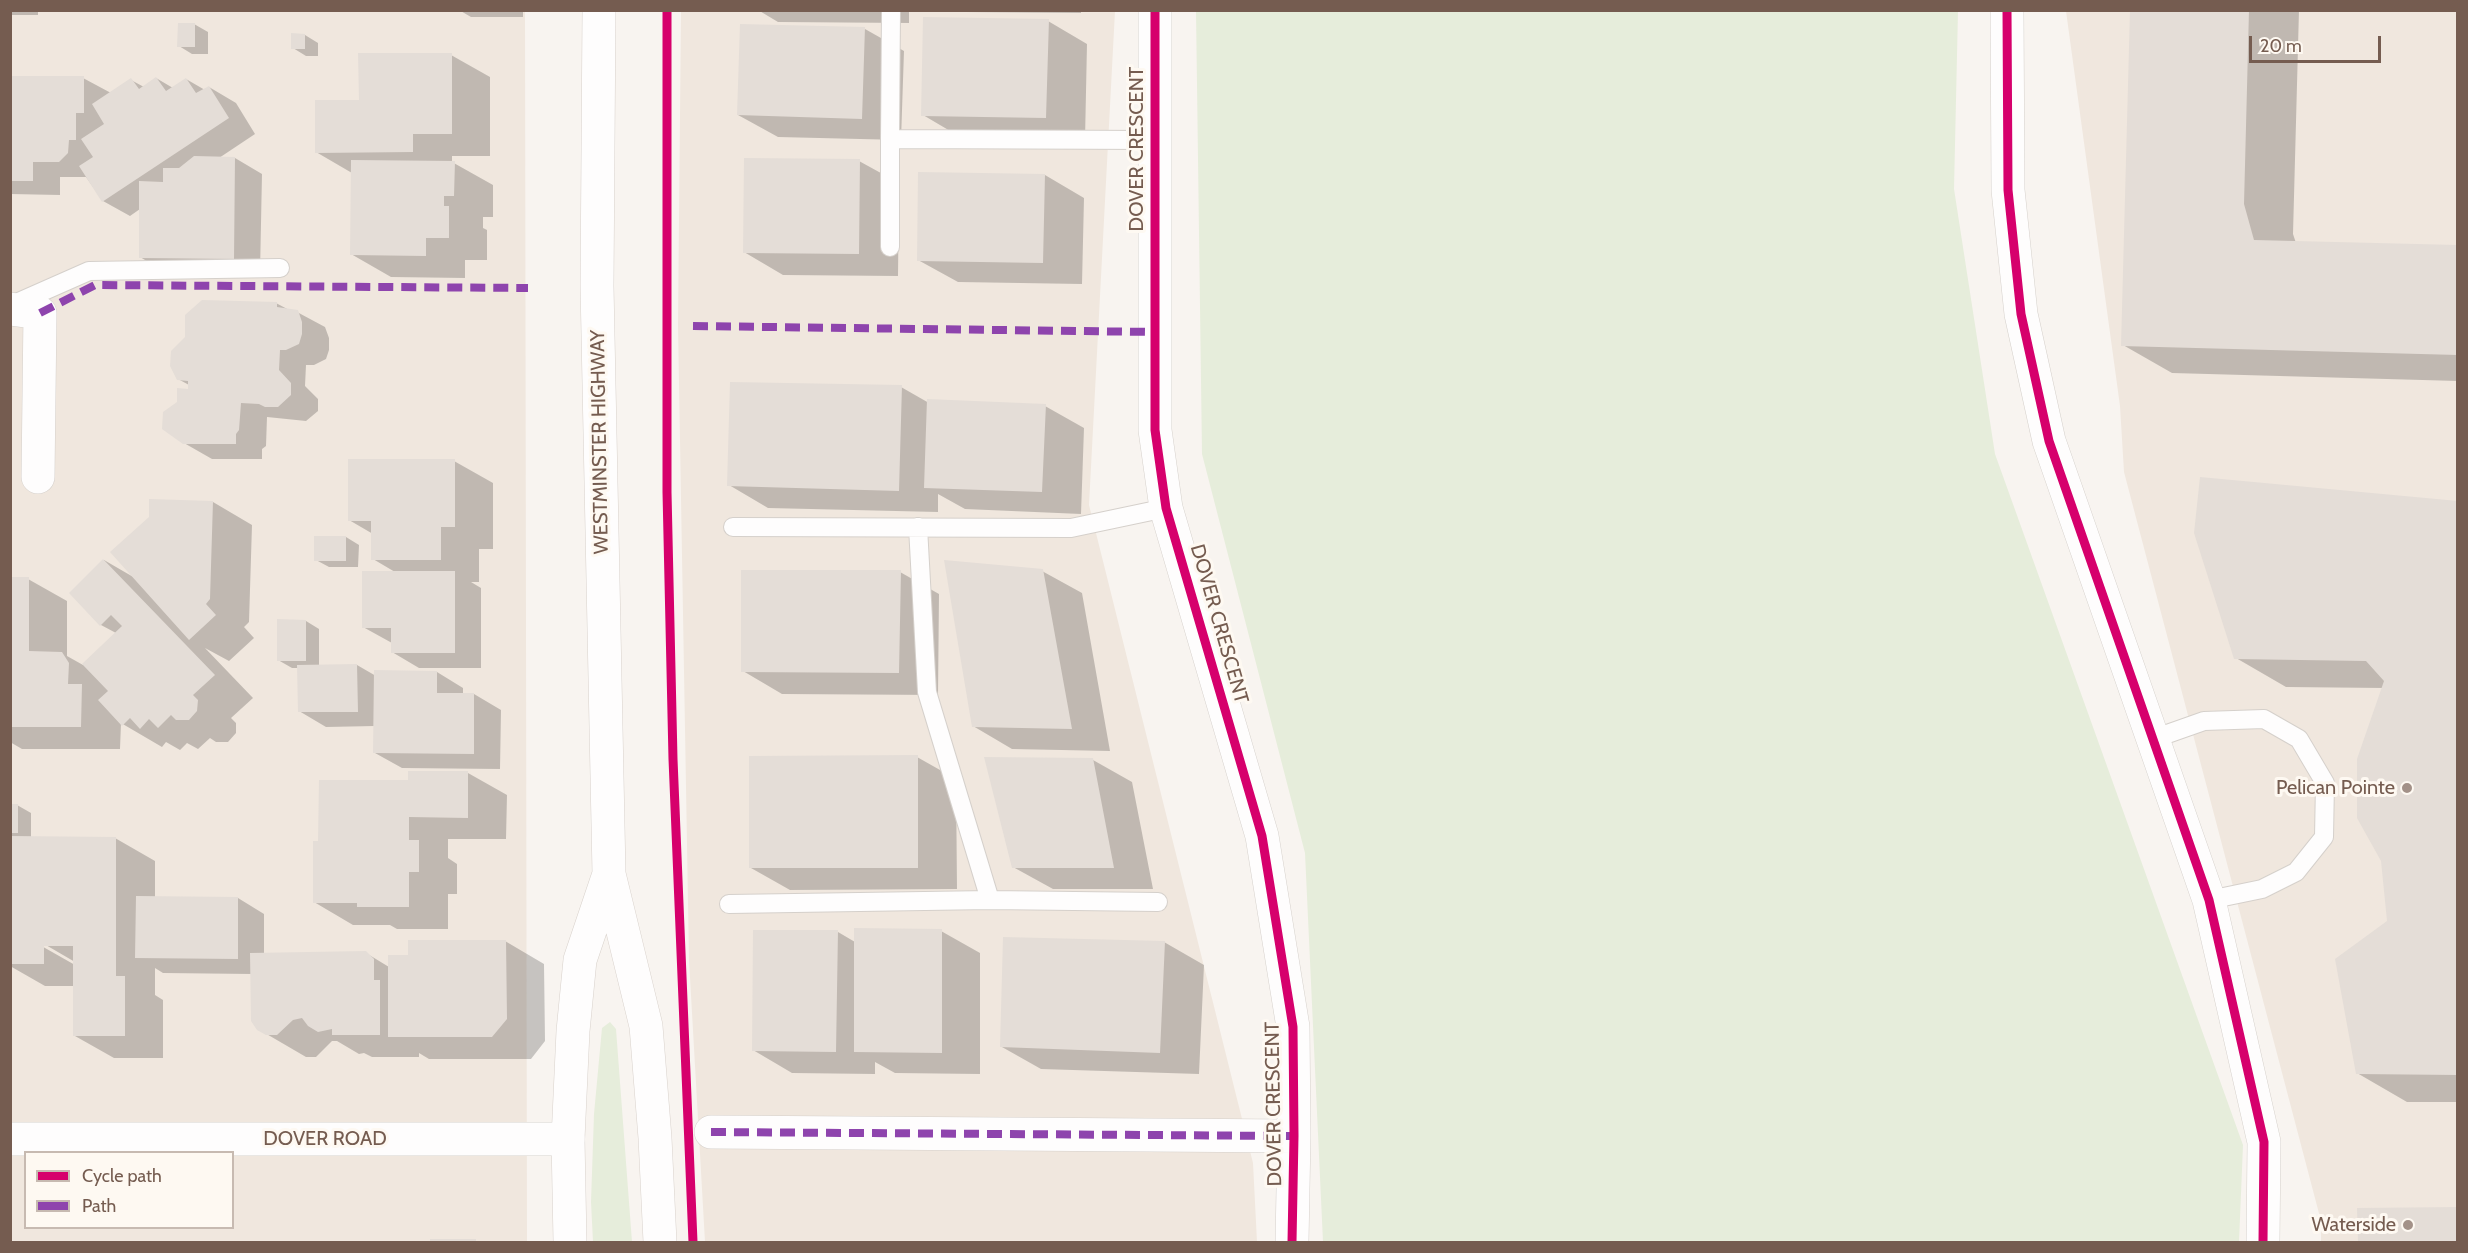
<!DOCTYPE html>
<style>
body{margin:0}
#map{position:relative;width:2468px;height:1253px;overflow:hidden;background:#f8f4f0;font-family:Cabin,sans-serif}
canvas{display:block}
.frame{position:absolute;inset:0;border:12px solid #755c50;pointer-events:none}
.legend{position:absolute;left:24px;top:1151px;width:210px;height:78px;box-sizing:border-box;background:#fef9f2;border:2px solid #c7bab1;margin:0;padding:8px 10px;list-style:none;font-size:18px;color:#755c50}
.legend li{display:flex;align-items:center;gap:12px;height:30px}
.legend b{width:30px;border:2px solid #c7bab1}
.scale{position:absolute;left:2249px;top:36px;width:132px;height:27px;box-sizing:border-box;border:3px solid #755c50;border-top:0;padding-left:8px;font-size:18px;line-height:21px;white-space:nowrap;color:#755c50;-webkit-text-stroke:4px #fef9f2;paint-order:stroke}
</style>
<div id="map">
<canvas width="2468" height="1253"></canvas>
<div class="frame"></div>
<ul class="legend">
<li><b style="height:8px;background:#d6006c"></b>Cycle path</li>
<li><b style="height:8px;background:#8e44ad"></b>Path</li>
</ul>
<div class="scale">20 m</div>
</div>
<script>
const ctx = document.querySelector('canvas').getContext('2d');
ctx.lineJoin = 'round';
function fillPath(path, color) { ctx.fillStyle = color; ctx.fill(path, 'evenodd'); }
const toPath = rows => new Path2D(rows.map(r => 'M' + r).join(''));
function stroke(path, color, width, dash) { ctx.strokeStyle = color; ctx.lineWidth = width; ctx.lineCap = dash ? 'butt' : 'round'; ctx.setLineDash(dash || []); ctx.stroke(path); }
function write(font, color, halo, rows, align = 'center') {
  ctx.font = font + ' Cabin,sans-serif'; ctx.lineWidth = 6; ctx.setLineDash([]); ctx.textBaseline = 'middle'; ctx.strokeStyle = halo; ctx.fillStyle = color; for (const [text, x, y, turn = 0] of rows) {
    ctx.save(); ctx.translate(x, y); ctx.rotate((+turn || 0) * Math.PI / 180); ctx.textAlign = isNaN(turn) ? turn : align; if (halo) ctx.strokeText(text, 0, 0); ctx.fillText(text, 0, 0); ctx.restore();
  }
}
fillPath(toPath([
 [10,11,525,11,527,1242,11,1242],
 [26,1152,232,1152,232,1228,26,1228],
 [681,11,1115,11,1089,505,1253,1163,1257,1242,705,1242,689,960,678,325],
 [2066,11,2457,11,2457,1242,2321,1242,2321,1221,2124,472,2120,406]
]), '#f0e7de');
fillPath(toPath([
 [1196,11,1958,11,1954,189,1995,454,2243,1145,2239,1242,1323,1242,1305,853,1202,454],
 [610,1022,616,1029,632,1242,593,1242,591,1202,594,1114,602,1028]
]), '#e6eddb');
fillPath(toPath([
 [10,10,38,10,38,15,11,15],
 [459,10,523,10,523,17,471,17],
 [758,10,909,10,909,23,778,22],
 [962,10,1081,10,1081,13,965,12],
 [2131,10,2299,10,2293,234,2296,243,2458,247,2458,381,2172,373,2123,345],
 [1048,21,1087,44,1085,140,962,138,923,115],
 [194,24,208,32,208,54,192,54,179,46],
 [865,29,904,51,901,140,778,137,738,115],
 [305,35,318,43,318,56,306,56,293,48],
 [451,55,490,77,490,156,452,156,452,162,493,185,493,217,483,217,483,228,487,230,487,260,465,260,465,278,391,277,351,254,352,173,316,152,360,102],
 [10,77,83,78,111,93,131,80,144,87,156,78,173,88,186,79,205,90,209,87,236,103,255,134,219,158,235,158,262,174,260,273,167,273,140,257,140,209,130,216,103,201,86,177,60,177,60,195,10,194],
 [859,161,899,183,898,276,783,275,744,252],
 [1045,175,1084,198,1082,284,958,282,918,260],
 [276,303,289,310,297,312,325,327,329,338,329,350,326,359,314,365,306,365,305,386,318,399,318,411,306,421,267,417,266,446,262,449,262,459,212,459,184,443,178,403,189,391,189,385,178,379],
 [901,387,929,403,1045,406,1084,428,1081,514,965,509,938,494,938,512,768,508,729,485],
 [454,461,493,483,493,549,479,549,479,582,471,582,481,588,481,668,419,668,392,652,392,643,363,627,395,572,373,559,373,534,349,520],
 [213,502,252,525,249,622,244,627,254,638,229,661,205,648,253,698,231,718,236,723,236,733,228,742,216,742,210,738,198,749,187,743,180,750,166,742,162,747,121,723,120,749,22,749,10,742,10,579,28,579,67,601,67,656,83,665,116,633,101,625,71,593,104,560,135,578],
 [2458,503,2458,1102,2407,1102,2357,1073,2388,921,2384,688,2286,687,2236,658],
 [346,537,359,545,358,567,329,567,316,560],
 [1042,571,1082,593,1110,751,1012,749,973,726],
 [900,572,939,594,938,695,782,694,743,671],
 [306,621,319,629,319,666,357,665,376,676,437,672,463,688,463,694,474,694,501,710,500,769,402,768,375,753,375,726,326,727,299,711,299,668,292,668,278,660],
 [917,757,956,779,957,889,790,890,751,868],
 [1093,760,1132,782,1153,889,1053,889,1013,867],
 [410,772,468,773,507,795,506,839,448,839,448,858,457,864,457,894,448,894,448,929,397,929,390,925,353,925,314,902,320,842,410,782],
 [10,805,17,805,31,813,31,838,115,838,155,861,155,898,238,898,264,914,264,954,366,953,389,967,410,956,505,941,544,964,545,1041,531,1059,429,1059,419,1053,419,1057,372,1057,364,1053,359,1054,337,1041,332,1041,316,1057,306,1057,258,1029,252,974,163,973,155,968,155,995,163,1000,163,1058,114,1058,75,1036,75,986,45,986,10,966],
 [39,941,75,962,75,965,38,944],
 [941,931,980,953,980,1074,895,1073,875,1062,875,1074,792,1073,753,1050,838,932,855,942],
 [1164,942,1204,965,1199,1074,1041,1069,1002,1047],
 [2458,1208,2458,1242,2359,1242,2359,1209],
 [431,1241,475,1241,478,1242,431,1242]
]), '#0003');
fillPath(toPath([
 [2130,10,2249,10,2244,204,2254,240,2458,245,2458,355,2121,346],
 [923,17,1049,19,1046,118,921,116],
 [178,23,195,23,195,47,177,47],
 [740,24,865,27,862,119,737,115],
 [291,33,305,34,305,49,291,49],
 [358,53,452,53,452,134,413,134,413,152,315,153,315,100,359,100],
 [10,76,84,76,84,113,76,113,76,140,69,140,68,153,59,162,33,162,33,181,10,181],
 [156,77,166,91,186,78,196,93,209,86,229,118,102,202,79,166,93,157,81,139,104,124,92,104,131,78,139,89],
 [194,156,235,157,234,259,139,258,139,181,163,182,163,168,179,168],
 [744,158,860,159,859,254,743,253],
 [351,160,455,161,454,196,444,196,444,206,449,206,449,238,426,238,426,256,350,255],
 [918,172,1045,174,1043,263,917,261],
 [202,300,277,302,277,307,298,310,302,322,302,334,299,344,286,350,280,350,279,370,291,383,291,395,278,407,265,407,259,404,241,403,239,430,236,434,236,444,183,444,162,429,163,412,177,402,177,388,188,389,188,381,177,380,170,366,171,351,185,337,185,315],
 [730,382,902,385,899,491,727,486],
 [927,399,1046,404,1042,492,924,488],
 [348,459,455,459,455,527,441,527,441,560,371,560,371,521,348,521],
 [2200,477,2458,501,2458,1075,2356,1074,2335,959,2387,921,2381,861,2357,818,2357,759,2384,681,2366,661,2234,659,2194,533],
 [149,499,213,501,210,599,206,604,216,615,189,640,110,552,149,517],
 [314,536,346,536,346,561,314,561],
 [103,559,215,675,193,695,198,700,197,711,189,720,176,720,171,715,158,728,149,719,140,729,130,718,122,726,98,700,108,691,82,664,122,626,111,615,100,626,69,593],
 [944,560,1043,569,1072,729,972,727],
 [741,570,901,570,899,673,741,672],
 [362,571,455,571,455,653,391,653,391,628,362,628],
 [10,577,29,577,29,651,62,652,69,663,68,684,82,684,81,727,10,727],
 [277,619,306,620,306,661,277,661],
 [357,664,358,712,298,712,297,665],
 [374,670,437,671,437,693,474,693,474,754,373,753],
 [918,755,918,868,749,868,749,756],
 [984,757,1093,758,1114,868,1012,868],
 [408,771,468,771,468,818,409,817,409,840,419,840,419,872,409,872,409,907,357,907,357,903,313,903,313,841,318,841,319,780,408,780],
 [10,804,18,804,18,833,10,833],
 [10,836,116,837,116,976,125,976,125,1036,73,1036,73,946,44,946,44,964,10,964],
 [136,896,238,897,238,959,135,958],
 [854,928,942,929,942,1053,854,1052],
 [753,930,838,930,836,1052,752,1051],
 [1003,937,1165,941,1160,1053,1000,1047],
 [408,940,506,940,507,1019,492,1037,388,1037,388,955,408,955],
 [366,951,374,959,374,980,380,980,380,1035,332,1035,332,1029,318,1032,308,1026,302,1018,293,1020,277,1035,266,1035,257,1030,251,1021,250,953],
 [2458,1207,2458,1242,2358,1242,2357,1208],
 [430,1239,476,1239,476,1242,430,1242]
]), '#e4ddd7');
const lane = toPath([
 [891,10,890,139,1154,140],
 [890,139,890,247],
 [12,305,89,271,280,268],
 [733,527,1071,528,1166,508],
 [2153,739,2204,721,2264,719,2299,739,2325,783,2324,837,2296,872,2262,889,2209,900],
 [990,900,1158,902],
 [729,904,990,900,927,692,918,527]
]);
const street = toPath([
 [1155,10,1155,430,1166,508,1262,836,1293,1027,1294,1136,1292,1242],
 [2007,10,2008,190,2021,314,2049,441,2209,900,2264,1142,2263,1242],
 [10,309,40,313,38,477],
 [711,1132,1294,1136],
 [10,1139,568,1139]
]);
const secondary = toPath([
 [599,10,597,286,609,874,646,1026,655,1138,660,1242],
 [570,1242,568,1139,573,1031,580,960,609,874]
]);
stroke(lane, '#d5d0cb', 20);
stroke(street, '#d5d0cb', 34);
stroke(secondary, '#d8d1cb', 34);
stroke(lane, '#fefdfd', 18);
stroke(street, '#fefdfd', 33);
stroke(secondary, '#fefdfd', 33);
stroke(toPath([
 [40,313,95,285,528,288],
 [693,326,1155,332],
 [711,1132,1294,1136]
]), '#8e44ad', 8, [15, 8]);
stroke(toPath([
 [667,10,667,492,673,759,693,1242],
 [1155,10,1155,430,1166,508,1262,836,1293,1027,1294,1136,1292,1242],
 [2007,10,2008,190,2021,314,2049,441,2209,900,2264,1142,2263,1242]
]), '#d6006c', 9);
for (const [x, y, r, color] of [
 [2407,788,6,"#a39188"],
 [2408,1225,6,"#a39188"]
]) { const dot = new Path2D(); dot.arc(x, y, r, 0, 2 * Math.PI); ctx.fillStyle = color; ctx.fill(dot); stroke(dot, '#fef9f2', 2); }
write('20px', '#755c50', '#fef9f2', [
 ["DOVER CRESCENT",1137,149,-90],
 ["WESTMINSTER HIGHWAY",600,442,-91],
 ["DOVER CRESCENT",1219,624,74],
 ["DOVER CRESCENT",1274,1104,-91],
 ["DOVER ROAD",325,1139]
]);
write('20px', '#755c50', '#fef9f2', [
 ["Pelican Pointe",2395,788],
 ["Waterside",2396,1225]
], 'right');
</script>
